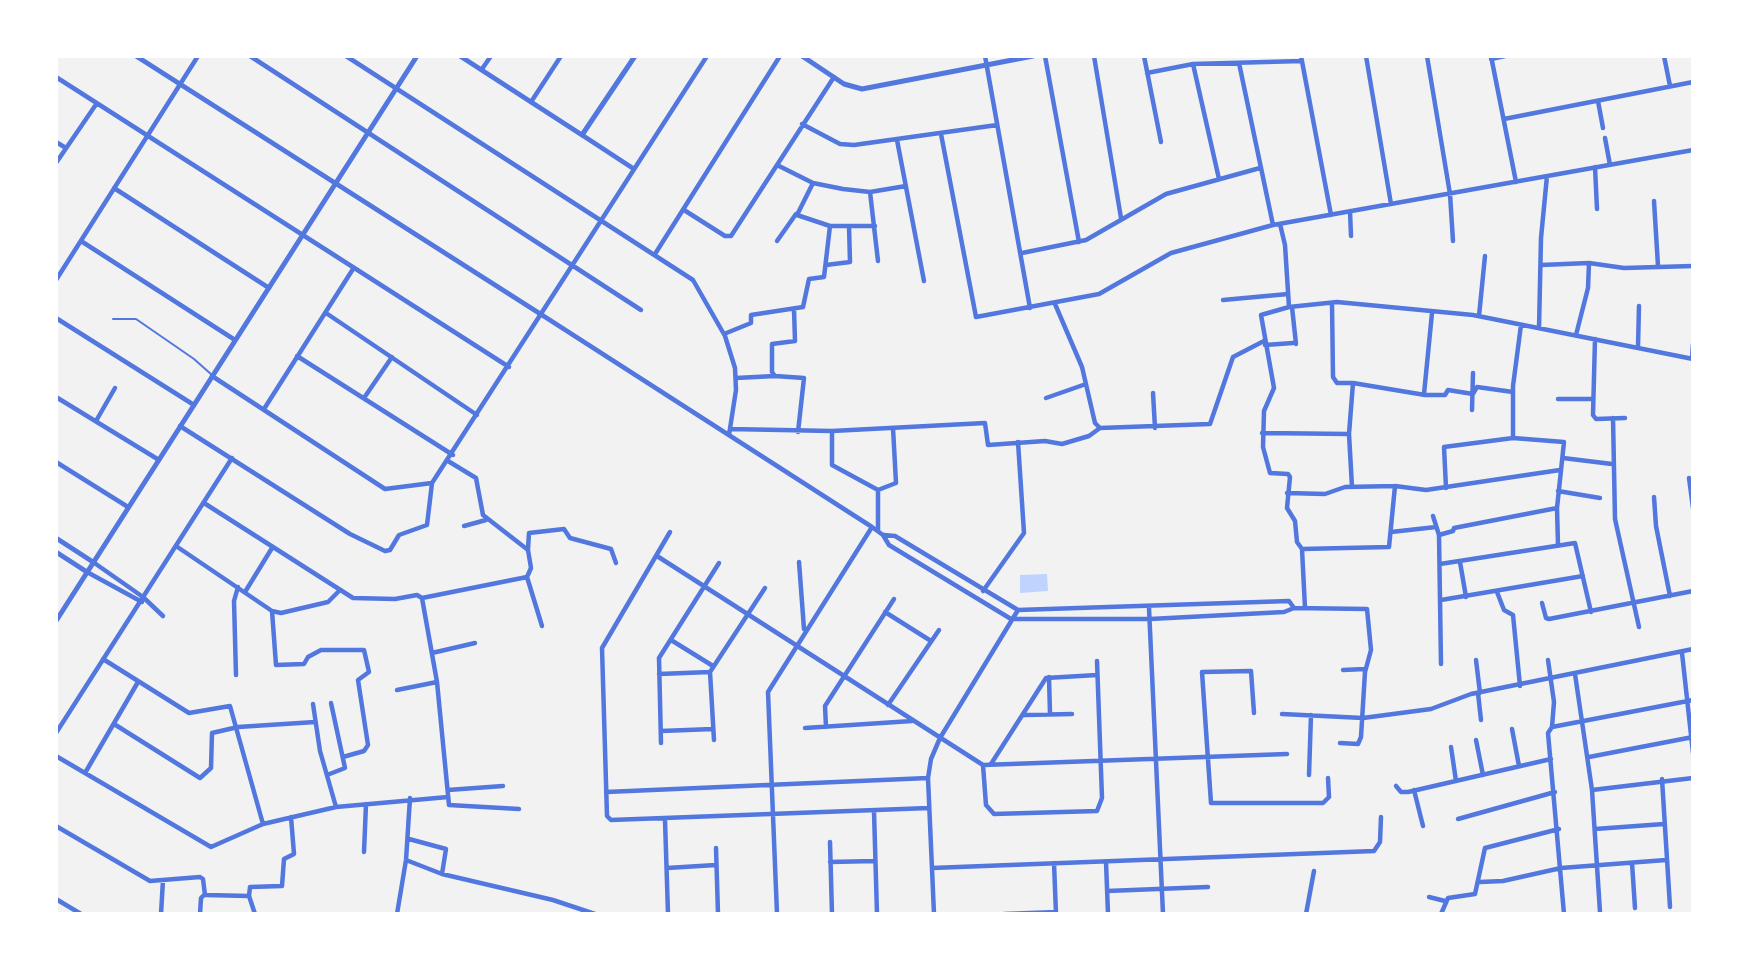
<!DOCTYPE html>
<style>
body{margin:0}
#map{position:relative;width:1749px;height:970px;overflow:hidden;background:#f2f2f2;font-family:Manrope,sans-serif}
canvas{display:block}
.frame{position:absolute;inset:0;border:58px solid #fff;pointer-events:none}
</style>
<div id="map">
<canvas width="1749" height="970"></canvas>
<div class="frame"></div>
</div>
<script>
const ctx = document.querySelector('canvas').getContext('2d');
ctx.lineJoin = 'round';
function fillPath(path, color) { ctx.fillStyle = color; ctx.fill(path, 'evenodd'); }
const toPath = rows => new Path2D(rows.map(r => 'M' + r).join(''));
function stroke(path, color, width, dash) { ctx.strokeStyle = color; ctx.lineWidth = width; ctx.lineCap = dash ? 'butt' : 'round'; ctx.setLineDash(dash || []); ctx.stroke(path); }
fillPath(toPath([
 [1047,574,1048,591,1020,593,1020,575]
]), '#bfd3fe');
stroke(toPath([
 [113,319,136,319,194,359,212,375]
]), '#5277de', 2);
stroke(toPath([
 [250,56,641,310],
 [346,56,693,280,725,336,735,368,736,390,729,435],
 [985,56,1030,308],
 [1045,56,1079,242],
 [1094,56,1121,218],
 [1144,56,1161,142],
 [1301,56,1331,215],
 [1366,56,1391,204],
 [1427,56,1450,194,1453,241],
 [1491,56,1516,182],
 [1664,56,1670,86],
 [1491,59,1505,56],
 [1239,63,1273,225],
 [1193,64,1219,179],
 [482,69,491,56],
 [1147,73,1193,64,1302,61],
 [56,77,509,367],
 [1598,101,1603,128],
 [531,102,561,56],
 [1504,119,1693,82],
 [802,124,840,144,854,145,997,125],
 [941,134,976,317,1099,294,1171,253,1273,225,1693,150],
 [582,135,634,169],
 [1605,138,1610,165],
 [897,140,924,281],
 [56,142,66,148],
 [56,163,97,103],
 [777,165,813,183,843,189,870,192,906,186],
 [1595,167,1597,209],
 [813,183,797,215,830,226,875,226],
 [114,188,269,288],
 [870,192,878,261],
 [1654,201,1658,266],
 [684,210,725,236,731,236,834,77],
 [1350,211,1351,236],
 [1280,224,1285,245,1289,307],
 [81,241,235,340],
 [777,241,796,214],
 [1022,253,1086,240,1166,194,1260,168],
 [655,254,780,56],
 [826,265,850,262,849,226],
 [1541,265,1589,263,1624,268,1693,266],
 [56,280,198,56],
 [1223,300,1288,294],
 [1332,303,1333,377,1337,383,1353,383,1349,434,1352,487],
 [1055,304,1082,367,1095,423,1100,428,1210,424,1233,357,1264,341],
 [1292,307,1296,344],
 [794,309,795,341,772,344,772,372,775,376,804,378,798,432],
 [326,313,477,415],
 [542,315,872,527,883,535,889,545,1011,619,1150,619,1284,612,1294,608,1367,609,1371,650,1365,672,1361,737,1358,744,1340,743],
 [1479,316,1485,256],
 [56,318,194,405],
 [1539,328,1541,238,1547,176],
 [724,334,751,323,751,315,803,307,809,279,824,277,830,226],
 [1576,335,1588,288,1589,263],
 [1595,339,1593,415,1596,419,1625,418],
 [1265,345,1293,343],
 [1638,347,1639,306],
 [297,356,453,455],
 [1692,359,1693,344],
 [212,376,385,489,432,483],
 [736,378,775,376],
 [1353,383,1425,395,1445,395,1448,390,1473,394,1477,387,1513,392],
 [1153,393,1155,428],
 [1424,394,1432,313],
 [56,397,159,460],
 [364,398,392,357],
 [1046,398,1086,384],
 [1558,399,1592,399],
 [264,409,353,269],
 [1472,410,1473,373],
 [1613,418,1615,519,1639,627],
 [96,421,115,388],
 [180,426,350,534,385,551,390,550,399,535,427,525,432,483,707,56],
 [730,429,832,431,985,423,988,445,1045,441,1062,444,1089,436,1100,428],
 [832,431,832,465,878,490,896,483,893,428],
 [1262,433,1349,434],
 [1513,438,1513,386,1521,325],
 [1563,458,1612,464],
 [448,461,476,478,483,515,528,550,531,568,527,577,422,598,437,682,449,805,519,809],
 [56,462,128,507],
 [1689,478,1693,508],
 [1446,488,1444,447,1513,438,1564,442,1557,508,1558,545],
 [1558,491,1600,498],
 [1287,493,1325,494,1345,487,1395,486,1426,490,1560,470],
 [1654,497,1656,526,1670,596],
 [204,503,353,598,395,599,417,595,422,598],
 [1433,516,1439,535,1441,664],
 [464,526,486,520],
 [878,531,878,490],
 [670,532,602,648,607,816,611,820,929,808],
 [1391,532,1436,527],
 [884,535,895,536,1018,610,1289,601,1294,608],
 [1439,535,1453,531,1454,528,1557,508],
 [176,546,272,611,281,613,328,602,339,591],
 [528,549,529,533,564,529,570,538,611,549,616,563],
 [1302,549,1389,547,1395,486],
 [657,556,983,765,1287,754],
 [93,562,143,597,163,616],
 [799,562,804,629],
 [1460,562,1466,597],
 [1440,564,1575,543,1591,612],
 [87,572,142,602],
 [527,577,542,626],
 [983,591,1024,533,1018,442],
 [245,592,272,548],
 [1497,592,1504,610,1513,615,1520,686],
 [1441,600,1583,576],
 [1542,603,1546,618,1549,619,1693,591],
 [1149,608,1163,914],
 [1305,608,1302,549,1297,542,1295,521,1287,508,1290,477,1288,474,1270,473,1263,447,1264,411,1274,388,1261,315,1289,307,1337,302,1473,315,1693,359],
 [272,611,276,665,304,664,308,657,321,650,364,650,369,672,358,680,368,745,364,751,343,757],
 [885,612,931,641],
 [671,640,713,666],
 [432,653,475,643],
 [1682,653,1693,753],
 [103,659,189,713,230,706,263,824],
 [1476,660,1480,693],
 [1548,660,1554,702,1552,727,1548,733,1564,914],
 [1343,670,1365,669],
 [659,674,710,672],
 [1575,674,1592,790,1600,912],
 [236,675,234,601,238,587],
 [1049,677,1050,714],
 [397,690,437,682],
 [1478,693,1481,720],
 [313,704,320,751,336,807],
 [888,705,939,630],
 [1254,713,1251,671,1202,672,1211,803,1323,803,1329,797,1328,778],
 [1282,714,1363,718,1431,709,1471,694,1693,649],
 [1024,715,1072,714],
 [114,724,200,778,211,768,212,733,238,727,315,722],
 [826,727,825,706,894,599],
 [1552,727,1693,700],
 [805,728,912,721],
 [1512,729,1519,766],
 [661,731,713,729],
 [56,733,232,458],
 [714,740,710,672,765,588],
 [1476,740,1483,775],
 [661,743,659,658,719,563],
 [1451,747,1456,781],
 [56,756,211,847,263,824,336,807,448,797],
 [1589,757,1693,737],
 [991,764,1046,678,1097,675],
 [983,765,986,805,994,814,1097,811,1102,798,1097,661],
 [85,773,138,682],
 [327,775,345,768,331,703],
 [1309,775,1311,715],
 [1662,779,1670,907],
 [1396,786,1401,792,1408,792,1551,759],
 [448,790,503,786],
 [1414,790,1423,826],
 [1592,790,1693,778],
 [606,792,928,778],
 [874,811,877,914],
 [1458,819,1555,792],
 [665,820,668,914],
 [56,826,150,881,200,877,203,879,205,895,249,896],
 [1595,829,1664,824],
 [409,839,446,849,442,874],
 [830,842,832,914],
 [716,848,718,914],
 [364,852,366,804],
 [406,860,442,874,553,900,595,914],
 [830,862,875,861],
 [1106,862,1108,914],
 [1054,863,1056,914],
 [1632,863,1635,908],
 [667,868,716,865],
 [932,868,1374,851,1380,842,1381,817],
 [1480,882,1503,881,1561,868,1666,860],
 [1107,891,1208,887],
 [1429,897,1445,901],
 [56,899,81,914],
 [161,914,163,880],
 [200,914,201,898,204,895],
 [255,914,249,896,250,887,282,886,284,859,294,854,291,817],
 [397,914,406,860,410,798],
 [777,914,768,692,872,527],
 [934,914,928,778,931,759,940,738,1018,610],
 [1004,914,1056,912],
 [1306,914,1314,871],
 [1441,914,1448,898,1475,894,1485,848,1559,829]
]), '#5277de', 4.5);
stroke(toPath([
 [136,56,542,315],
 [460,56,582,135,635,56],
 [802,56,844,84,862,89,1033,56],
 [56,538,93,562],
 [56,552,87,572],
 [56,621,417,56]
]), '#5277de', 5);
</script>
